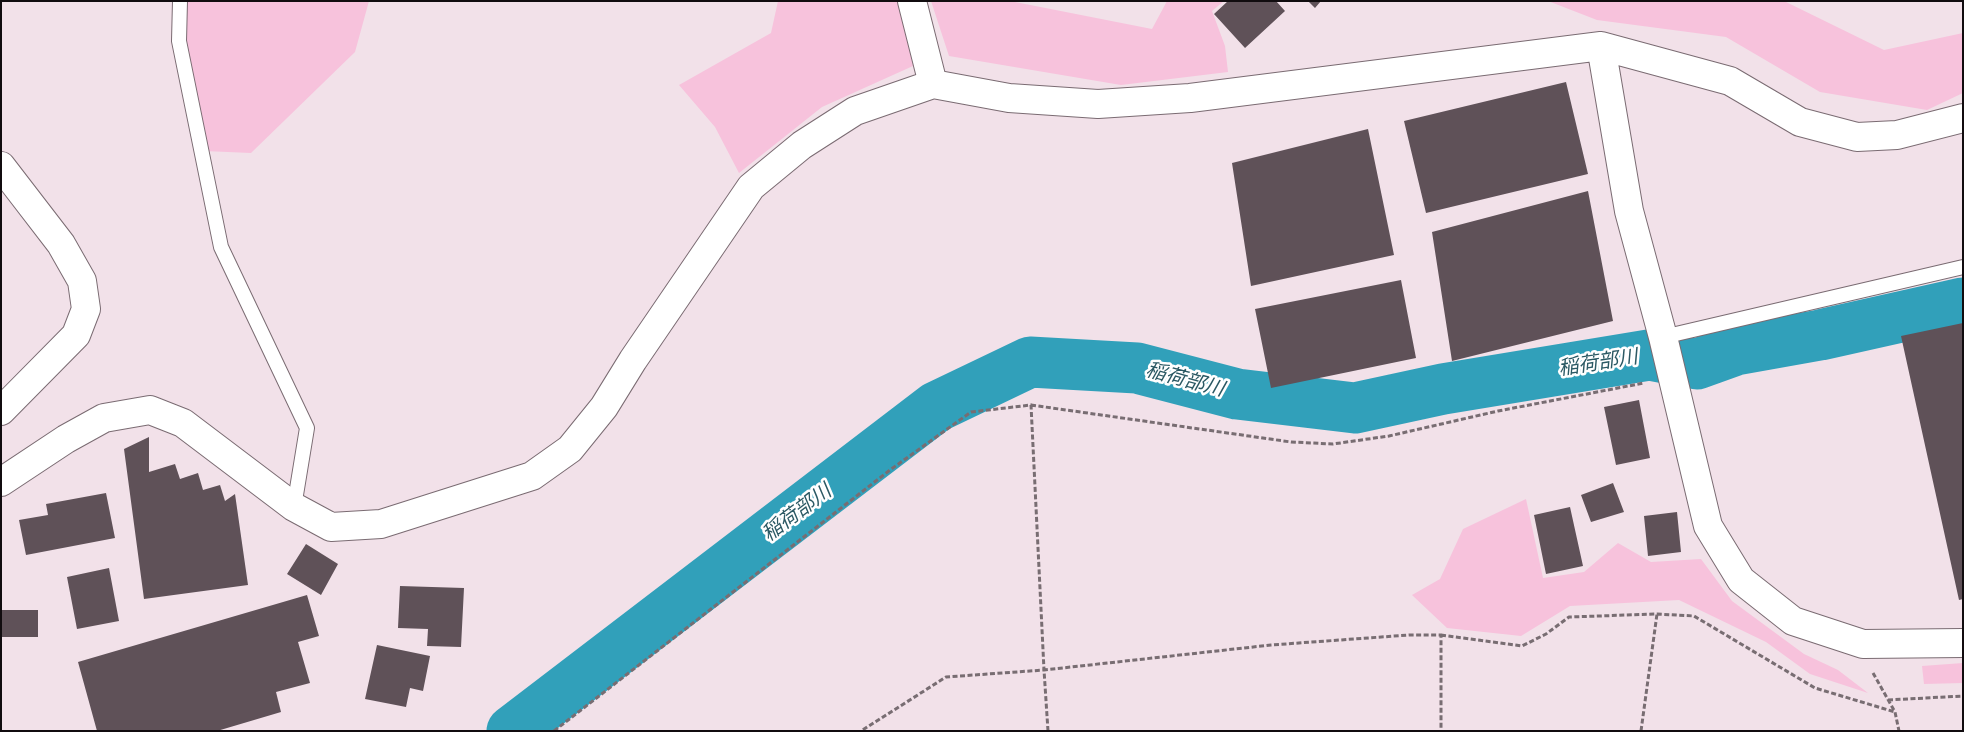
<!DOCTYPE html>
<meta charset="utf-8">
<style>
body{margin:0}
#map{position:relative;width:1964px;height:732px;overflow:hidden;background:#f2e1e9;font-family:Cabin,sans-serif}
canvas{display:block}
.frame{position:absolute;inset:0;border:2px solid #110c0f;pointer-events:none}
</style>
<div id="map">
<canvas width="1964" height="732"></canvas>
<div class="frame"></div>
</div>
<script>
const ctx = document.querySelector('canvas').getContext('2d');
ctx.lineJoin = 'round';
function fillPath(path, color) { ctx.fillStyle = color; ctx.fill(path, 'evenodd'); }
const toPath = rows => new Path2D(rows.map(r => 'M' + r).join(''));
function stroke(path, color, width, dash) { ctx.strokeStyle = color; ctx.lineWidth = width; ctx.lineCap = dash ? 'butt' : 'round'; ctx.setLineDash(dash || []); ctx.stroke(path); }
function write(font, color, halo, rows, align = 'center') {
  ctx.font = font + ' Cabin,"Noto Sans JP",sans-serif'; ctx.lineWidth = 5; ctx.setLineDash([]); ctx.textBaseline = 'middle'; ctx.strokeStyle = halo; ctx.fillStyle = color; for (const [text, x, y, turn = 0] of rows) {
    ctx.save(); ctx.translate(x, y); ctx.rotate((+turn || 0) * Math.PI / 180); ctx.textAlign = isNaN(turn) ? turn : align; if (halo) ctx.strokeText(text, 0, 0); ctx.fillText(text, 0, 0); ctx.restore();
  }
}
fillPath(toPath([
 [180,1,369,1,355,52,251,153,204,151,175,25],
 [778,1,900,1,913,66,822,107,739,173,715,127,679,85,771,33],
 [931,1,1010,1,1152,29,1167,1,1224,1,1212,11,1225,46,1228,72,1121,85,949,56],
 [1548,1,1784,1,1884,50,1963,33,1963,93,1927,110,1820,92,1726,37,1597,20],
 [1526,499,1543,578,1584,572,1618,543,1651,562,1701,559,1732,601,1804,654,1838,670,1868,693,1810,674,1766,642,1679,600,1570,606,1521,636,1447,628,1412,595,1440,579,1463,529],
 [1963,663,1963,683,1924,684,1922,666]
]), '#f7c2dc');
stroke(toPath([
 [512,731,936,407,1030,362,1137,368,1237,394,1355,408,1443,389,1649,355,1697,364,1736,350,1820,335,1963,303]
]), '#31a0ba', 51);
fillPath(toPath([
 [1228,1,1276,1,1285,11,1245,48,1214,14],
 [1308,1,1321,1,1315,8],
 [1566,82,1588,174,1426,213,1404,121],
 [1368,129,1394,255,1251,286,1232,163],
 [1588,191,1613,321,1452,361,1432,232],
 [1401,280,1416,358,1271,388,1255,309],
 [1963,323,1963,599,1959,600,1901,336],
 [1639,400,1650,458,1616,465,1604,407],
 [149,437,149,472,175,464,180,479,198,473,203,490,220,485,225,501,235,494,248,585,144,599,124,449],
 [1613,483,1624,512,1591,522,1581,495],
 [106,493,115,538,26,555,19,520,48,515,46,504],
 [1570,507,1583,566,1546,574,1534,515],
 [1677,512,1681,552,1648,556,1644,516],
 [306,544,338,564,321,595,287,574],
 [109,568,119,621,77,629,67,577],
 [400,586,464,588,461,647,427,646,428,629,398,628],
 [307,595,319,636,298,642,310,683,276,692,281,712,217,731,97,731,78,662],
 [1,610,38,610,38,637,1,637],
 [377,645,430,656,423,691,410,688,406,707,365,699]
]), '#5f5158');
const lane = toPath([
 [180,1,179,41,221,247,307,428,294,507],
 [1663,337,1963,267]
]);
const street = toPath([
 [912,1,933,84],
 [1601,46,1629,211,1663,337,1708,526,1741,580,1793,621,1863,644,1963,643],
 [1,166,61,244,82,281,86,309,76,335,1,411],
 [1,482,66,439,104,418,150,410,183,423,294,507,331,527,381,524,532,476,570,449,604,407,633,360,751,187,802,145,855,111,933,84,1009,98,1098,104,1190,98,1601,46,1730,81,1800,122,1857,137,1897,135,1963,118]
]);
stroke(lane, '#7a6b72', 16);
stroke(street, '#7a6b72', 30);
stroke(toPath([
 [1031,405,1291,442,1333,444,1389,436,1498,411,1644,383],
 [1441,635,1522,646,1546,634,1569,617,1657,614,1694,616,1815,688,1895,712],
 [1873,673,1895,712,1899,731],
 [1888,700,1963,696],
 [554,731,890,470,971,412,1031,405,1044,670,946,677,861,731],
 [1048,731,1044,670,1271,645,1409,635,1441,635,1441,731],
 [1641,731,1657,614]
]), '#786d72', 3, [5, 2.5]);
stroke(lane, '#fff', 14);
stroke(street, '#fff', 28);
write('italic 20px', '#2b5964', '#fff', [
 ["稲荷部川",1598,363,-9],
 ["稲荷部川",1185,380,15],
 ["稲荷部川",797,513,-37]
]);
</script>
